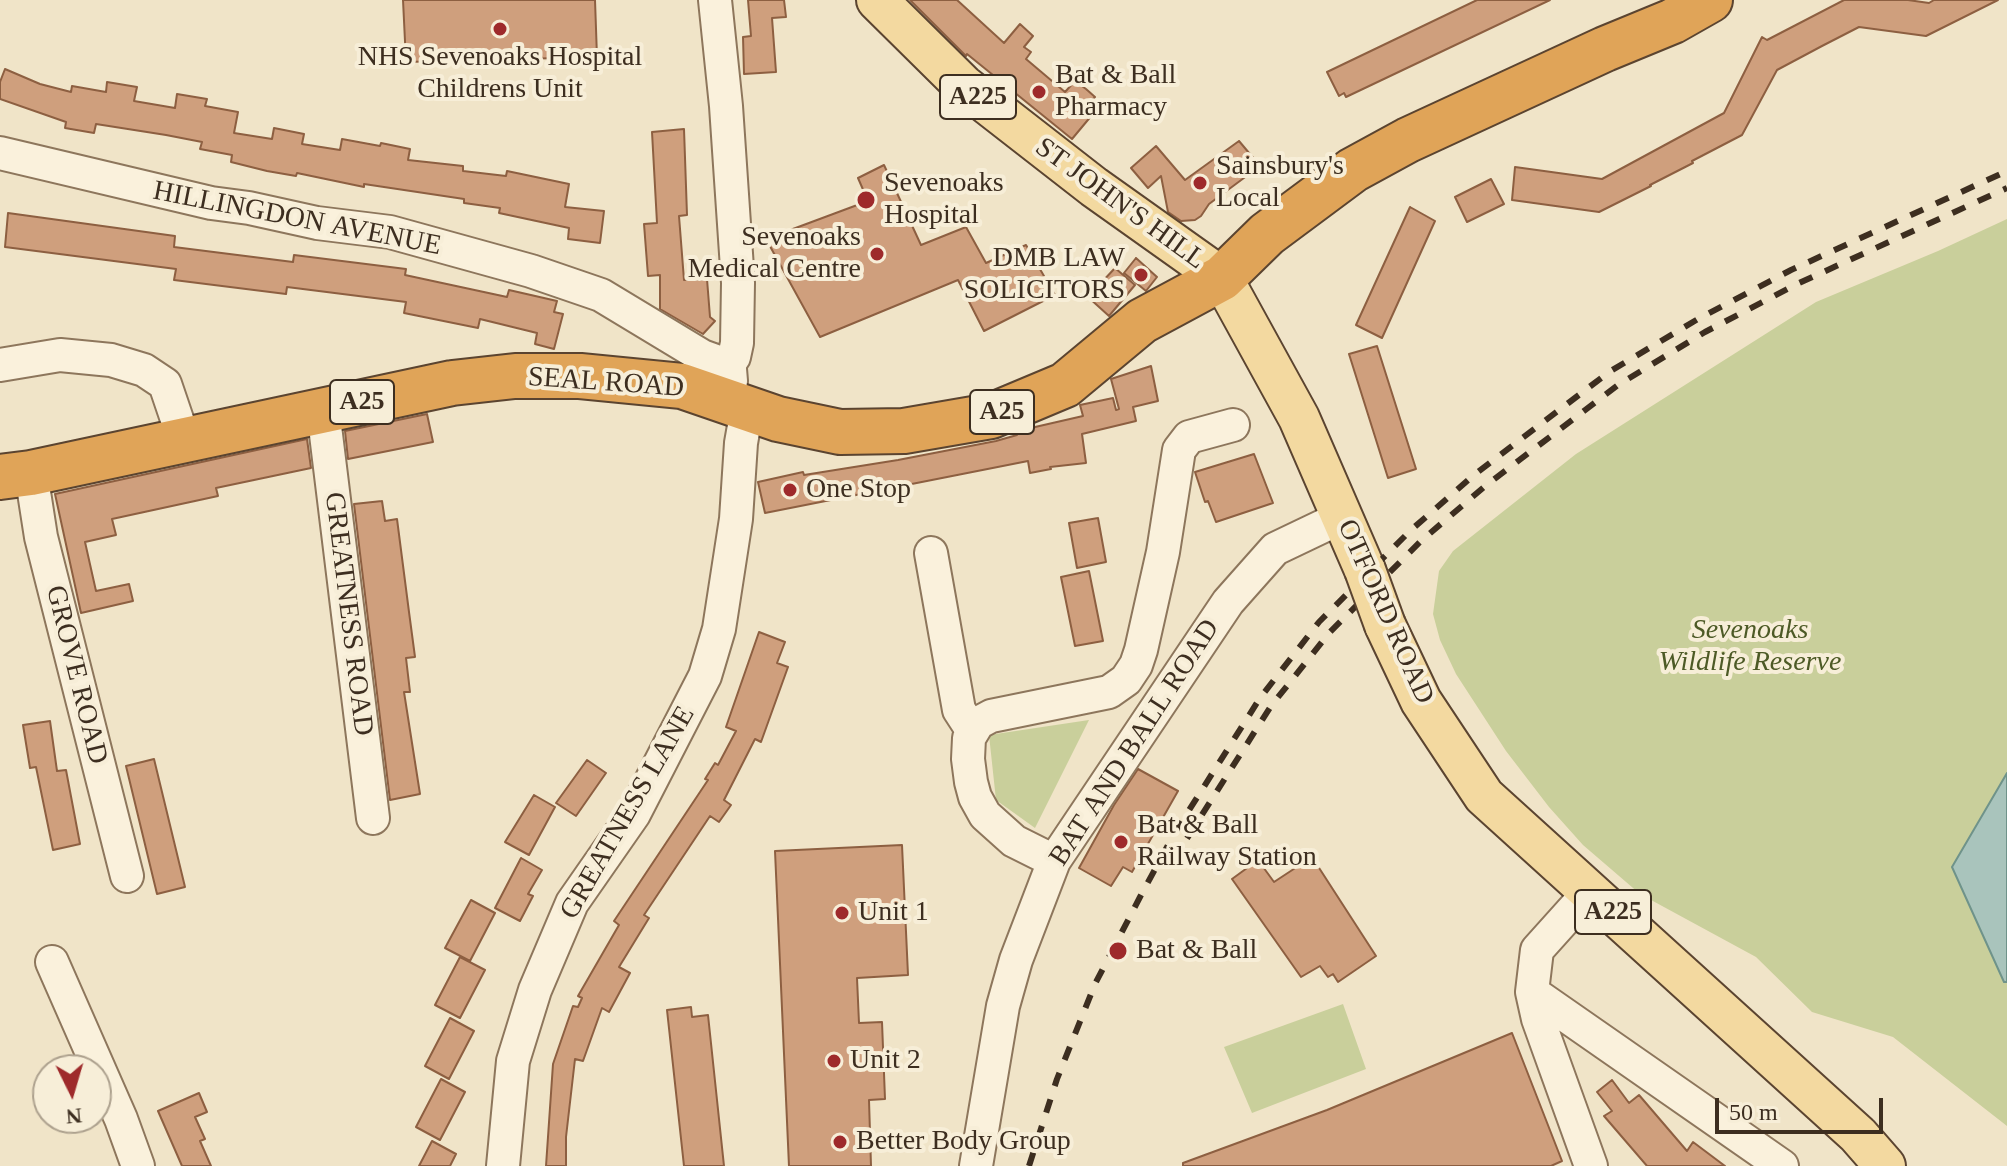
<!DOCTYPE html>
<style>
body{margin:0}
#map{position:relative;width:2007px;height:1166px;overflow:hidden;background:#f0e4c8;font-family:"Times New Roman",serif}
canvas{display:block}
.north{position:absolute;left:32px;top:1054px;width:80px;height:80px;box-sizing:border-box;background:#f7eed8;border:2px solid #ada18e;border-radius:50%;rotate:175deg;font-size:22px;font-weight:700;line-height:32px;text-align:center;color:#3d2e20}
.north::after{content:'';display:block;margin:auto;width:28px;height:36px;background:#9e2a2b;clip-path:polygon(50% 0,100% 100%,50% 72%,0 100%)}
.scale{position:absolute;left:1715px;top:1098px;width:168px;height:36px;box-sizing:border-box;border:4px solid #3d2e20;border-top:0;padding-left:10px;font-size:24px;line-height:28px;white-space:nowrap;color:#3d2e20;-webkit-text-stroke:6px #f7eed8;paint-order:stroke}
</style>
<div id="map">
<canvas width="2007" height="1166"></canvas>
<div class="north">N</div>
<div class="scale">50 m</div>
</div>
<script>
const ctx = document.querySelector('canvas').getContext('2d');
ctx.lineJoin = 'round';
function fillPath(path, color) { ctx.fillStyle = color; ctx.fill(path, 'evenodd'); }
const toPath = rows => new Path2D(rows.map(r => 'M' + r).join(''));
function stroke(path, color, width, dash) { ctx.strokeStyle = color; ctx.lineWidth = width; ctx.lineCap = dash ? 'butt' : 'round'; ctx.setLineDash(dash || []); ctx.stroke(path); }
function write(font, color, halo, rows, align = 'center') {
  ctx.font = font + ' "Times New Roman",serif'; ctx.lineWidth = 8; ctx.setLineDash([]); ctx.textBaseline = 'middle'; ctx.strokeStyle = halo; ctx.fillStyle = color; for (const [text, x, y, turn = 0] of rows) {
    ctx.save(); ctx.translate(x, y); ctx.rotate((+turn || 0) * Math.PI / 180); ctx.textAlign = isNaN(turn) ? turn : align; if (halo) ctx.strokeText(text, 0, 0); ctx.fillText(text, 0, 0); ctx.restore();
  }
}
fillPath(toPath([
 [2007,219,2007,1126,1893,1037,1812,1012,1756,957,1640,894,1583,845,1549,807,1506,751,1456,674,1440,640,1433,614,1439,571,1453,551,1576,454,1816,302,1938,251],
 [1089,720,1035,828,996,800,989,735],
 [1343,1004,1366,1069,1252,1113,1224,1047]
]), '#c9cf9b');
const water = toPath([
 [2007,773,2007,982,2004,982,1952,867,2007,773]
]);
fillPath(water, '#a9c4bc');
stroke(water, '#6f938a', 2);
const building = toPath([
 [403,0,595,0,597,57,406,62,403,0],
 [748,0,784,0,786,17,772,18,776,72,744,74,743,37,751,36,748,0],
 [910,0,957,0,1004,43,1020,24,1033,36,1024,47,1031,52,1026,59,1065,92,1075,81,1086,89,1095,97,1084,109,1092,115,1072,139,967,54,966,56,910,0],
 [1477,0,1550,0,1346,97,1344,93,1339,96,1327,72,1477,0],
 [1844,0,1908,0,1929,3,1934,0,1998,0,1926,36,1859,27,1822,46,1777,70,1742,135,1692,161,1693,163,1650,185,1651,186,1599,212,1512,200,1515,167,1602,179,1724,113,1762,37,1767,40,1844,0],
 [5,69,40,84,71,92,72,86,106,92,107,82,137,87,134,101,175,108,177,94,207,99,205,106,238,112,234,133,272,139,274,128,304,134,302,144,340,150,342,139,380,146,381,143,410,149,408,160,463,166,463,171,506,176,507,171,569,184,565,207,604,211,600,243,568,239,569,228,499,213,500,208,464,203,464,199,364,184,364,187,297,173,296,176,267,171,231,162,232,155,200,149,202,142,166,135,96,124,94,133,65,128,66,122,0,99,0,82,5,69],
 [684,129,687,215,679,216,684,280,707,279,710,317,715,321,703,334,660,309,660,275,648,276,644,224,657,223,652,132,684,129],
 [1239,141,1260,166,1209,204,1201,216,1195,220,1181,221,1168,212,1161,176,1148,188,1131,168,1156,146,1185,180,1239,141],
 [884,165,921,245,966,227,986,263,1026,245,1055,295,984,331,958,280,820,337,766,239,868,201,858,178,884,165],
 [1491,179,1504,204,1467,222,1455,197,1491,179],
 [1410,207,1435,221,1382,338,1356,325,1410,207],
 [8,213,175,236,174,247,293,262,294,255,406,269,405,275,507,297,509,290,557,301,554,312,563,314,554,349,535,344,537,333,480,319,478,328,404,313,406,302,287,287,286,294,174,280,176,269,5,247,8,213],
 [1136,258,1157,277,1146,291,1124,273,1136,258],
 [1115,268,1135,285,1109,316,1088,297,1115,268],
 [1377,346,1416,469,1388,478,1349,354,1377,346],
 [1151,366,1158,401,1133,407,1136,421,1082,434,1086,463,1050,467,1051,469,1030,473,1028,461,765,513,758,482,803,472,804,475,898,460,996,441,1017,435,1017,432,1022,430,1083,416,1080,405,1113,398,1116,410,1119,409,1111,379,1151,366],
 [427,414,433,442,348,459,345,431,427,414],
 [307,439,311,468,216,488,218,496,112,519,116,535,85,542,96,591,129,584,133,601,81,613,55,494,307,439],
 [1254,454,1273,503,1216,522,1208,501,1205,502,1195,472,1254,454],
 [382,501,385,521,397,519,409,612,415,657,406,658,410,692,404,692,420,794,390,800,354,504,382,501],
 [1098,518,1106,562,1077,568,1069,523,1098,518],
 [1089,571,1103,641,1075,646,1061,577,1089,571],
 [759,632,785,642,777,663,788,667,761,742,755,739,724,800,731,805,719,822,710,816,644,915,649,918,619,967,630,973,609,1012,602,1008,583,1061,575,1059,566,1137,566,1166,546,1166,553,1064,573,1006,578,1007,582,998,578,996,619,925,614,921,708,780,705,779,715,763,718,765,736,731,726,727,759,632],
 [50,721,57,771,66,770,80,844,53,850,36,767,30,768,23,725,50,721],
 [154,759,185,887,157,894,126,766,154,759],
 [587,760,606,773,576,816,556,803,587,760],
 [1138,769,1178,791,1132,872,1123,867,1111,886,1079,868,1114,805,1138,769],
 [534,795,555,807,529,855,505,842,534,795],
 [902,845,908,975,857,978,859,1023,882,1022,885,1099,869,1100,871,1166,789,1166,775,851,902,845],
 [1312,857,1376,956,1338,982,1333,974,1328,977,1320,966,1301,977,1232,879,1258,860,1274,882,1312,857],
 [521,858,542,870,528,894,533,896,520,921,495,908,521,858],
 [471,900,495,913,470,961,445,948,471,900],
 [460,957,485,970,460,1018,435,1005,460,957],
 [691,1007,692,1017,708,1015,724,1166,684,1166,667,1010,691,1007],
 [450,1018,474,1031,449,1079,425,1066,450,1018],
 [1512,1033,1562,1161,1551,1166,1183,1166,1183,1163,1327,1110,1512,1033],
 [441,1079,465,1092,440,1140,416,1127,441,1079],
 [1612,1080,1629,1103,1639,1095,1687,1151,1693,1142,1725,1166,1647,1166,1604,1116,1612,1111,1597,1092,1612,1080],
 [199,1093,207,1112,195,1117,205,1139,200,1141,211,1166,182,1166,158,1111,199,1093],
 [432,1141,456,1154,450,1166,419,1166,432,1141]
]);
fillPath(building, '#cf9f7d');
stroke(building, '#8d5f41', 2);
const minor = toPath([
 [715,0,726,106,738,283,737,343,734,357,727,366],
 [0,153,211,203,249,208,317,223,390,232,531,271,601,295,702,356,724,364,730,369,731,381,726,401],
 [0,365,60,355,111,360,144,370,165,384,184,440],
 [323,410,373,818],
 [31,473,41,537,127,876],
 [931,553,959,710,972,730],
 [1054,861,1014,841,985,815,975,797,971,782,968,759,969,738,978,723,991,716,1109,692,1126,680,1136,665,1141,650,1163,552,1179,450,1189,437,1233,425],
 [1590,891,1537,950,1532,992,1538,1019,1591,1166],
 [52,962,121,1119,138,1166],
 [1532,992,1782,1166],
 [503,1166,513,1061,535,990,572,903,634,814,705,676,719,629,736,519,741,443,747,409],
 [976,1166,1003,1006,1016,960,1054,861,1228,602,1275,549,1342,517]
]);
const major = toPath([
 [877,0,963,85,1094,187,1222,278,1299,418,1365,570],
 [1385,625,1421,701,1484,796,1858,1135,1885,1166]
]);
const highway = toPath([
 [0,477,31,473,452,383,515,376,580,376,682,386,778,419,840,432,904,431,991,416,1065,385,1142,321,1222,278,1267,234,1353,170,1408,140,1605,49,1673,21,1710,0]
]);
stroke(minor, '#8d765c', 36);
stroke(major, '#5b4430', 44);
stroke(highway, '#5b4430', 48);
stroke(minor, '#faf1dc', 32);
stroke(major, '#f3d9a0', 40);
stroke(highway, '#e0a458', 44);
stroke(toPath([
 [1172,862,1271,706,1330,632,1421,541,1484,487,1618,385,1705,332,1797,284,2007,188],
 [1029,1166,1057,1079,1095,984,1140,897,1174,834,1260,698,1319,622,1411,530,1474,475,1609,372,1698,319,1791,270,2007,171]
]), '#3d2e20', 6, [14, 14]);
const majorBridge = toPath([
 [1365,570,1385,625]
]);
stroke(majorBridge, '#5b4430', 44, []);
stroke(majorBridge, '#f3d9a0', 40);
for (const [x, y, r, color] of [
 [500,29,8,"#9e2a2b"],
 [1039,92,8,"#9e2a2b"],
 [1200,183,8,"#9e2a2b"],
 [866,200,10,"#9e2a2b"],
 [877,254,8,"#9e2a2b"],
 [1141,275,8,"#9e2a2b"],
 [790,490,8,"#9e2a2b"],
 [1121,842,8,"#9e2a2b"],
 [842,913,8,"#9e2a2b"],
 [1118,951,10,"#9e2a2b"],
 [834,1061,8,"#9e2a2b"],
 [840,1142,8,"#9e2a2b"]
]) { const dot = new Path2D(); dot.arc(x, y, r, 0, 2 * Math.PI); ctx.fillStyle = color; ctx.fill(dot); stroke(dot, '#f7eed8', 3); }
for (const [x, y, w] of [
 [978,97,76],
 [362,402,64],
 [1002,412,64],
 [1613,912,76]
]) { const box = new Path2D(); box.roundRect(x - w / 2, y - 22, w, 44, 6); ctx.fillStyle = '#f7eed8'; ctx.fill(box); stroke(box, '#3d2e20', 2); }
write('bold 26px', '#3d2e20', null, [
 ["A225",978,97],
 ["A25",362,402],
 ["A25",1002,412],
 ["A225",1613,912]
]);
write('28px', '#3d2e20', '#f7eed8', [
 ["NHS Sevenoaks Hospital",500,58,"center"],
 ["Childrens Unit",500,90,"center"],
 ["Bat & Ball",1055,76],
 ["Pharmacy",1055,108],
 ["Sainsbury's",1216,167],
 ["Local",1216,199],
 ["Sevenoaks",884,184],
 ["Hospital",884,216],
 ["Sevenoaks",861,238,"right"],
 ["Medical Centre",861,270,"right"],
 ["DMB LAW",1125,259,"right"],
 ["SOLICITORS",1125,291,"right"],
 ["One Stop",806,490],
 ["Bat & Ball",1137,826],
 ["Railway Station",1137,858],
 ["Unit 1",858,913],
 ["Bat & Ball",1136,951],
 ["Unit 2",850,1061],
 ["Better Body Group",856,1142]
], 'left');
write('28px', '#3d2e20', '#f7eed8', [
 ["ST JOHN'S HILL",1120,204,36],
 ["HILLINGDON AVENUE",297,219,11],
 ["SEAL ROAD",606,383,4],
 ["OTFORD ROAD",1385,612,66],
 ["GREATNESS ROAD",348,614,83],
 ["GROVE ROAD",76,675,76],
 ["BAT AND BALL ROAD",1135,743,-57],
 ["GREATNESS LANE",628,813,-60]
]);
write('italic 28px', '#4d5a26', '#f7eed8', [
 ["Sevenoaks",1750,631],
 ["Wildlife Reserve",1750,663]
]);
</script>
